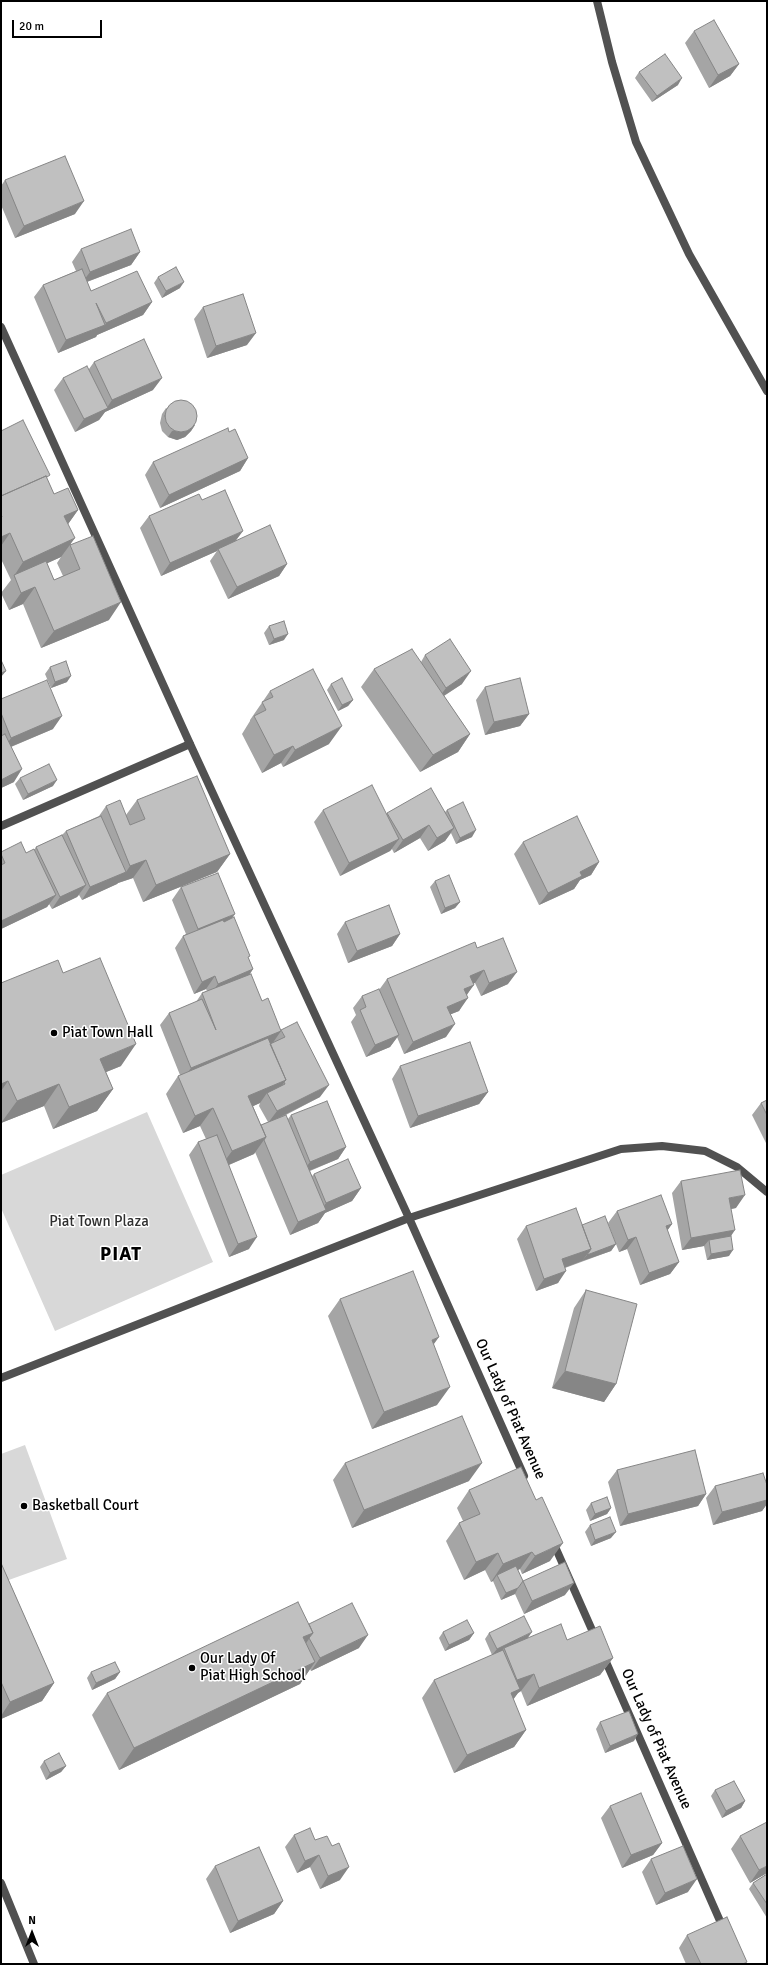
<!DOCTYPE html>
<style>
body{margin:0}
#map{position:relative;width:768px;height:1965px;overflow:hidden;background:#fff;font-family:Signika,sans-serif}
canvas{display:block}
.frame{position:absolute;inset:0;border:2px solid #000;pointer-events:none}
.north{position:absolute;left:12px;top:1913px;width:40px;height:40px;-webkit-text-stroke:3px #fff;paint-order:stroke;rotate:0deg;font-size:11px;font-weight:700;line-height:16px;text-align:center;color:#000}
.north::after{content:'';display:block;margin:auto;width:14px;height:18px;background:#000;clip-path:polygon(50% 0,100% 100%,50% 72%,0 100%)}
.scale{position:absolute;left:12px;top:20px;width:90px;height:18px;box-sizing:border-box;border:2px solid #000;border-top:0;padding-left:5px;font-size:12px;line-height:14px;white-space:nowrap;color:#000;-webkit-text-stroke:3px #fff;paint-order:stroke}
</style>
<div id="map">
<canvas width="768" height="1965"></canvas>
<div class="frame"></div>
<div class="north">N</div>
<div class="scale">20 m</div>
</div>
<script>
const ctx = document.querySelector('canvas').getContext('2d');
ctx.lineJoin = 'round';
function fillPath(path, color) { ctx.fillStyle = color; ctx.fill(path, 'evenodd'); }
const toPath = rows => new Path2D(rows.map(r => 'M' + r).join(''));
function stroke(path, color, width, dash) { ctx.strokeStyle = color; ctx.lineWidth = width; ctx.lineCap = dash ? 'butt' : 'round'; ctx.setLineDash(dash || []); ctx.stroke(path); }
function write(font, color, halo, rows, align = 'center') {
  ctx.font = font + ' Signika,sans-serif'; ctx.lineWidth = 3; ctx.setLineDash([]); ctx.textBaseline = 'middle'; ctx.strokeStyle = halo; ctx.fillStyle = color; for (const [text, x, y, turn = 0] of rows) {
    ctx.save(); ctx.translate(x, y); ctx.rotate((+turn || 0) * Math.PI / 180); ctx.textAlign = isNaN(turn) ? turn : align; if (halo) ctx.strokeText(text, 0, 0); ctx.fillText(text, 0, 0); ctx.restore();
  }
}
fillPath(toPath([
 [147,1112,213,1262,55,1331,1,1208,1,1175],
 [25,1445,67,1559,6,1581,1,1567,1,1454]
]), '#d8d8d8');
stroke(toPath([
 [597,1,612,62,636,142,689,254,767,391],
 [1,826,190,744],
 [1,1378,409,1218],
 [1,1883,34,1964]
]), '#515151', 8);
stroke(toPath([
 [1,327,190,744,409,1218,524,1476],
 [409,1218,621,1149,662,1146,705,1151,737,1167,767,1192],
 [553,1542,596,1639],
 [603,1655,724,1930]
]), '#515151', 8);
fillPath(toPath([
 [694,31,739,64,730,76,709,88,685,43],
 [639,72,678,85,652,102,635,78],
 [5,180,75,214,15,238,1,205,1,186],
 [81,249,140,252,131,265,87,282,91,291,152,302,143,315,97,335,96,337,58,353,34,297,43,285,76,271,72,262],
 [158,277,180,288,162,298,154,283],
 [203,307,247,345,207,358,194,319],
 [94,362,153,390,105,412,99,420,75,432,54,390,63,378,89,369],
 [166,408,195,425,191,431,185,437,177,440,168,437,162,431,160,423,162,414],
 [1,431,47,479,54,494,78,510,68,524,71,545,109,620,41,648,23,604,9,610,1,593,11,580,1,559],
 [61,557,57,563,63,576,54,580,47,563],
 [229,432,248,458,240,471,160,508,145,475,153,462],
 [202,500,236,541,287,564,279,576,228,599,210,561,217,551,161,576,140,528,149,516],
 [269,626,284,640,269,645,264,633],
 [425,655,462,684,444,696,470,734,458,752,420,772,361,687,374,669,421,662],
 [50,667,67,682,51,688,45,674],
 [331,684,353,700,348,706,338,711,327,690],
 [485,687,529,714,520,726,485,735,476,700],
 [270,691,329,744,283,767,281,763,262,773,242,734,250,721,250,720],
 [1,699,53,729,11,747,14,782,1,788],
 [20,778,53,786,23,800,15,784],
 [137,800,230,854,217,872,143,902,133,878,118,883,117,884,82,900,79,895,77,897,52,909,49,904,47,907,1,929,1,852,26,853,34,850,36,847,62,835,66,831,99,816,106,806,126,815],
 [323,810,386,814,387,813,445,812,447,810,472,837,456,844,451,833,445,841,428,851,420,838,394,853,392,849,390,851,340,876,314,822],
 [523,842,599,862,591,875,580,880,574,889,539,905,514,854],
 [435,881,460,902,455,908,441,914,430,887],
 [181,887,231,918,253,969,250,974,262,1001,280,1031,281,1030,320,1097,284,1116,288,1119,291,1115,346,1147,338,1159,310,1171,312,1176,314,1174,361,1188,352,1201,325,1213,318,1223,290,1235,255,1152,254,1154,229,1165,249,1249,229,1257,189,1155,198,1142,206,1139,200,1126,183,1133,166,1094,178,1076,180,1075,160,1025,169,1013,196,1002,202,993,207,991,206,989,194,994,175,948,183,936,186,934,172,900],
 [260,1103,259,1106,268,1122,261,1125,253,1106],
 [345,922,400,934,392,946,348,963,337,934],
 [477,948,508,984,481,996,475,983,474,983,467,995,459,1011,451,1014,446,1037,404,1054,397,1037,390,1047,366,1057,351,1022,356,1015,353,1008,362,996,379,990,387,979],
 [63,973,121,1066,106,1072,113,1089,97,1111,53,1129,44,1106,1,1123,1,983],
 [400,1066,488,1092,479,1104,410,1128,392,1079],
 [767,1100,767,1145,752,1115,761,1103],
 [681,1181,736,1208,731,1209,731,1236,729,1256,707,1260,704,1246,682,1250,672,1193],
 [617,1211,672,1224,667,1231,679,1262,670,1274,640,1285,627,1249,619,1252,608,1223],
 [582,1225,616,1244,611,1251,565,1268,558,1283,536,1291,517,1239,526,1226],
 [586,1290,616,1384,604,1402,552,1388,574,1308],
 [340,1299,433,1345,437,1405,372,1429,328,1316],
 [345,1463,469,1481,352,1528,333,1480],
 [617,1470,706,1494,698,1506,620,1526,608,1482],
 [767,1485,767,1504,762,1511,713,1525,706,1498,715,1486],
 [469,1490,550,1561,522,1574,520,1569,518,1570,523,1581,565,1595,524,1614,515,1594,501,1600,493,1581,491,1582,485,1570,464,1580,446,1541,459,1523,463,1521,457,1508],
 [591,1503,611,1508,607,1514,590,1521,586,1510],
 [590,1525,611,1538,591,1546,585,1532],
 [1,1563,54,1683,42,1701,1,1719],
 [309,1624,359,1648,311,1671,310,1669,300,1684,119,1770,92,1715,107,1693],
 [443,1632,474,1633,469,1640,445,1651,439,1638],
 [489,1633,528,1638,567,1640,613,1658,600,1675,527,1706,521,1691,518,1693,513,1699,526,1730,514,1747,454,1773,422,1698,434,1680,492,1655,485,1639],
 [91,1672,120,1672,115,1679,92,1690,87,1678],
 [600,1722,634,1741,605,1753,596,1729],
 [44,1761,66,1766,61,1772,46,1780,40,1767],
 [715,1790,745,1801,741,1808,722,1818,711,1796],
 [610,1806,662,1843,653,1855,622,1868,601,1818],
 [294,1835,315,1840,340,1880,320,1889,310,1867,297,1873,285,1847],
 [740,1836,767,1873,750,1883,731,1849],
 [651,1859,688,1892,656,1905,642,1872],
 [215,1866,283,1901,274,1914,230,1933,206,1879],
 [767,1874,767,1918,749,1889,753,1883],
 [687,1935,746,1964,686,1964,679,1948]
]), '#a5a5a5');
fillPath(toPath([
 [739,64,730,76,709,88,718,75],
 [682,78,678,85,652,102,657,96],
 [84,201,75,214,15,238,24,226],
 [140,252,131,265,81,284,90,272],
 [184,282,180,288,162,298,166,291],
 [152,302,143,315,97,335,96,337,58,353,66,340,105,325,106,323],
 [256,333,247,345,207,358,216,346],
 [162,378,153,390,105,412,99,420,75,432,84,419,106,409,112,400],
 [195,425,191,431,185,437,177,440,168,437,172,431],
 [248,458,240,471,160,508,169,495],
 [78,510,66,527,64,516],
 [243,531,234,543,218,549,217,551,161,576,170,563],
 [10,533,1,546,1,537],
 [75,538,61,557,15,578,14,576,23,562],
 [287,564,279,576,228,599,237,587],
 [35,587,23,604,9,610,21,593],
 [121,602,109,620,41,648,54,631],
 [288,634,284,640,269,645,274,639],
 [6,671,1,677,1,673],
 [471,671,462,684,437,700,446,688],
 [71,676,67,682,51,688,55,682],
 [353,700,348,706,338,711,342,705],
 [529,714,520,726,485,735,494,722],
 [62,716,53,729,3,750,11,738],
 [342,726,329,744,283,767,295,750],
 [470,734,458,752,420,772,433,755],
 [293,746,281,763,262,773,274,755],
 [22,769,14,782,1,788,1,780],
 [57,780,53,786,23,800,28,794],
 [429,825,420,838,394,853,403,840],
 [454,828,445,841,428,851,437,838],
 [476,830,472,837,456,844,460,838],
 [399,839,390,851,340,876,349,863],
 [230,854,217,872,143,902,156,885],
 [146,860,133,878,118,883,117,884,82,900,90,887,126,872,130,866],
 [599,862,591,875,580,880,574,889,539,905,548,893,580,872],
 [86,885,77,897,52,909,60,897],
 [56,895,47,907,1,929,1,921],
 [460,902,455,908,441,914,445,908],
 [235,914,226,926,189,941,198,929],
 [400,934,392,946,348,963,357,951],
 [253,969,244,982,209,996,218,984],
 [484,970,475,983,462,989,470,976],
 [517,972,508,984,481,996,489,983],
 [215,976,206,989,194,994,202,982],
 [474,985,465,997,464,989],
 [468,998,459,1011,439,1019,447,1007],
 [455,1024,446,1037,404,1054,413,1042],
 [281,1031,272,1044,182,1080,191,1068],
 [399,1035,390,1047,366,1057,375,1045],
 [136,1044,121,1066,84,1081,100,1059],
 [286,1080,273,1098,267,1093,260,1103,236,1114,248,1096],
 [8,1081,1,1091,1,1084],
 [59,1084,44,1106,1,1123,17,1101],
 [329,1085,320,1097,268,1123,277,1111],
 [113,1089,97,1111,53,1129,69,1107],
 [488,1092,479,1104,410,1128,418,1116],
 [213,1108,200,1126,183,1133,195,1116],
 [266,1137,254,1154,219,1169,232,1151],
 [346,1147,338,1159,301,1174,310,1162],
 [361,1188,352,1201,325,1213,318,1223,290,1235,298,1222,319,1213,326,1203],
 [745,1195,736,1208,720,1211,729,1198],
 [672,1224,663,1236,666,1226],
 [735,1230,727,1242,709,1240,704,1246,682,1250,691,1238],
 [257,1237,249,1249,229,1257,238,1244],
 [636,1237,627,1249,619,1252,628,1240],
 [616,1244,611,1251,582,1261,587,1255],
 [591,1249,582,1261,553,1272,562,1259],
 [733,1250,729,1256,707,1260,711,1254],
 [679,1262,670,1274,640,1285,649,1273],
 [566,1271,558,1283,536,1291,544,1279],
 [439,1337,426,1355,432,1340],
 [565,1371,616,1384,604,1402,552,1388],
 [450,1387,437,1405,372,1429,384,1412],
 [482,1463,469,1481,352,1528,364,1510],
 [706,1494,698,1506,620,1526,628,1514],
 [767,1500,767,1504,762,1511,713,1525,722,1512],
 [611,1508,607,1514,590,1521,595,1514],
 [616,1532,611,1538,591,1546,595,1540],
 [563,1543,550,1561,522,1574,535,1556],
 [532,1552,520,1569,499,1578,497,1575,493,1581,491,1582,503,1564],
 [498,1553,485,1570,464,1580,476,1562],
 [574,1583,565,1595,524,1614,532,1601],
 [518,1588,515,1594,501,1600,506,1593],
 [532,1632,527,1639,504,1648,502,1651,492,1655,497,1649],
 [313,1633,298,1655,303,1637],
 [474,1633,469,1640,445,1651,449,1645],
 [368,1635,359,1648,311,1671,320,1658],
 [613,1658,600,1675,527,1706,539,1688],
 [315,1662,300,1684,119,1770,134,1748],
 [120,1672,115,1679,92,1690,96,1683],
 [534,1674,521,1691,518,1693,508,1707,505,1698,517,1680],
 [54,1683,42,1701,1,1719,1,1716,10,1702],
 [526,1730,514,1747,454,1773,467,1755],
 [638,1734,634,1741,605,1753,610,1746],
 [66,1766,61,1772,46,1780,50,1773],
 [745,1801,741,1808,722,1818,726,1811],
 [662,1843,653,1855,622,1868,631,1855],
 [319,1855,310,1867,297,1873,305,1861],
 [767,1866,767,1873,750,1883,759,1870],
 [349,1867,340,1880,320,1889,328,1876],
 [697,1879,688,1892,656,1905,665,1893],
 [283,1901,274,1914,230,1933,238,1921]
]), '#868686');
const building = toPath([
 [714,20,739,64,718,75,694,31,714,20],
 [665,54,682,78,657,96,639,72,665,54],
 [65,156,84,201,24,226,5,180,65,156],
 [131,229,140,252,90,272,81,249,131,229],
 [176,267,184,282,166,291,158,277,176,267],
 [82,269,91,291,137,271,152,302,106,323,96,303,105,325,66,340,43,285,82,269],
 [243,294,256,333,216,346,203,307,243,294],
 [144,339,162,378,112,400,94,362,144,339],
 [87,366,108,408,84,419,63,378,87,366],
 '165 416a16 16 0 1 1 32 0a16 16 0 1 1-32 0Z',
 [23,420,50,475,47,477,46,476,1,496,1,431,23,420],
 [228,428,229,432,235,429,248,458,169,495,153,462,228,428],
 [46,476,54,494,68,488,78,510,64,516,75,538,23,562,10,533,1,537,1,518,2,517,1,514,1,496,46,476],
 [225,490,243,531,170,563,149,516,199,494,202,500,225,490],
 [270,525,287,564,237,587,218,549,270,525],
 [93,536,121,602,54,631,35,587,21,593,14,575,46,561,54,580,80,569,70,545,93,536],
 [284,621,288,634,274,639,269,626,284,621],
 [450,639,471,671,446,688,425,655,450,639],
 [412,649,470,734,433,755,374,669,412,649],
 [1,660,6,671,1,673,1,660],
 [66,661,71,676,55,682,50,667,66,661],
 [313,669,342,726,295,750,293,746,274,755,254,716,266,710,262,702,273,697,270,691,313,669],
 [342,678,353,700,342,705,331,684,342,678],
 [520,678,529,714,494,722,485,687,520,678],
 [47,680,62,716,11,738,1,713,1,699,47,680],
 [5,734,22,769,1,780,1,736,5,734],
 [49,764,57,780,28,794,20,778,49,764],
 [197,776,230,854,156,885,146,860,130,866,106,806,120,800,130,825,145,819,137,800,197,776],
 [372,785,399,839,349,863,323,810,372,785],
 [431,788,454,828,437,838,429,825,403,840,387,813,431,788],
 [463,802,476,830,460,838,447,810,463,802],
 [101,816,126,872,90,887,66,831,101,816],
 [577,816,599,862,580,872,582,876,548,893,523,842,577,816],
 [62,835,86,885,60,897,36,847,62,835],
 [21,842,26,853,34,849,56,895,1,921,1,865,5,863,1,854,1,852,21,842],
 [218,873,235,914,198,929,181,887,218,873],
 [449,875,460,902,445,908,435,881,449,875],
 [389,905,400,934,357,951,345,922,389,905],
 [234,917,250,956,248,957,253,969,218,984,215,976,202,982,183,936,223,920,224,922,234,917],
 [503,938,517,972,489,983,484,970,470,976,474,985,464,989,468,998,447,1007,455,1024,413,1042,387,979,475,942,477,948,503,938],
 [100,958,136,1044,100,1059,113,1089,69,1107,59,1084,17,1101,8,1081,1,1084,1,983,58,960,63,973,100,958],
 [251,974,262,1001,268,998,281,1031,191,1068,169,1013,202,999,216,1030,202,993,251,974],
 [379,989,399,1035,375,1045,360,1010,366,1007,362,996,379,989],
 [297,1022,329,1085,277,1111,267,1093,285,1084,284,1082,286,1080,270,1044,285,1037,281,1030,297,1022],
 [268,1038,286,1080,248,1096,266,1137,232,1151,213,1108,195,1116,178,1076,268,1038],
 [470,1042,488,1092,418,1116,400,1066,470,1042],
 [767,1100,767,1115,761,1103,767,1100],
 [327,1101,346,1147,310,1162,291,1115,327,1101],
 [286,1115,326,1210,298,1222,264,1140,266,1137,261,1125,286,1115],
 [217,1135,257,1237,238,1244,198,1142,217,1135],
 [348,1159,361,1188,326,1203,314,1174,348,1159],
 [740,1170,745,1195,729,1198,735,1230,691,1238,681,1181,740,1170],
 [661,1195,672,1224,666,1226,679,1262,649,1273,636,1237,628,1240,617,1211,661,1195],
 [576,1208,591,1249,562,1259,566,1271,544,1279,526,1226,576,1208],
 [605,1216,616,1244,587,1255,591,1249,582,1225,605,1216],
 [731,1236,733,1250,711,1254,709,1240,731,1236],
 [413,1271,439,1337,432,1340,450,1387,384,1412,340,1299,413,1271],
 [586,1290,637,1304,616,1384,565,1371,586,1290],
 [462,1416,482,1463,364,1510,345,1463,462,1416],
 [695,1450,706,1494,628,1514,617,1470,695,1450],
 [521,1467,536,1500,542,1497,563,1543,535,1556,532,1552,503,1564,498,1553,476,1562,459,1523,480,1514,469,1490,521,1467],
 [763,1473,767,1485,767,1500,722,1512,715,1486,763,1473],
 [607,1497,611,1508,595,1514,591,1503,607,1497],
 [610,1517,616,1532,595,1540,590,1525,610,1517],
 [565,1562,574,1583,532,1601,523,1581,565,1562],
 [1,1563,54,1683,10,1702,1,1682,1,1563],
 [516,1566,523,1581,518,1588,506,1593,497,1575,516,1566],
 [298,1602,313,1633,303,1637,315,1662,134,1748,107,1693,298,1602],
 [352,1603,368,1635,320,1658,309,1638,313,1633,309,1624,352,1603],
 [524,1616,532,1632,497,1649,489,1633,524,1616],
 [467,1620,474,1633,449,1645,443,1632,467,1620],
 [561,1624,567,1640,600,1626,613,1658,539,1688,534,1674,517,1680,504,1648,561,1624],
 [503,1650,520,1689,511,1693,526,1730,467,1755,434,1680,503,1650],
 [115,1662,120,1672,96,1683,91,1672,115,1662],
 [629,1711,638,1734,610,1746,600,1722,629,1711],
 [59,1753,66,1766,50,1773,44,1761,59,1753],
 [734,1781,745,1801,726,1811,715,1790,734,1781],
 [641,1793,662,1843,631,1855,610,1806,641,1793],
 [767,1822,767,1866,759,1870,740,1836,767,1822],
 [310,1828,315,1840,327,1836,332,1846,339,1843,349,1867,328,1876,319,1855,305,1861,294,1835,310,1828],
 [683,1846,697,1879,665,1893,651,1859,683,1846],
 [259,1847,283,1901,238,1921,215,1866,259,1847],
 [767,1874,767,1904,753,1883,767,1874],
 [727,1917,747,1962,743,1964,701,1964,687,1935,727,1917]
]);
fillPath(building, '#c0c0c0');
stroke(building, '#868686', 1);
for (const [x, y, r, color] of [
 [54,1033,4,"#000"],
 [24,1506,4,"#000"],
 [192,1668,4,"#000"]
]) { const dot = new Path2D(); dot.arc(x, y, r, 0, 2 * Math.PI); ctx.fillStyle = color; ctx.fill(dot); stroke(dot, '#fff', 1.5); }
write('15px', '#000', '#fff', [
 ["Piat Town Hall",62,1033],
 ["Basketball Court",32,1506],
 ["Our Lady Of",200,1659],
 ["Piat High School",200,1676]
], 'left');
write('15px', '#2f2f2f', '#fff', [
 ["Piat Town Plaza",99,1222]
]);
write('15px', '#000', '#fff', [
 ["Our Lady of Piat Avenue",510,1409,66],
 ["Our Lady of Piat Avenue",656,1739,66]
]);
ctx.letterSpacing = '1px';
write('bold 19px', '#000', '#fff', [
 ["PIAT",121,1255]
]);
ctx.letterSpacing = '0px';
</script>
